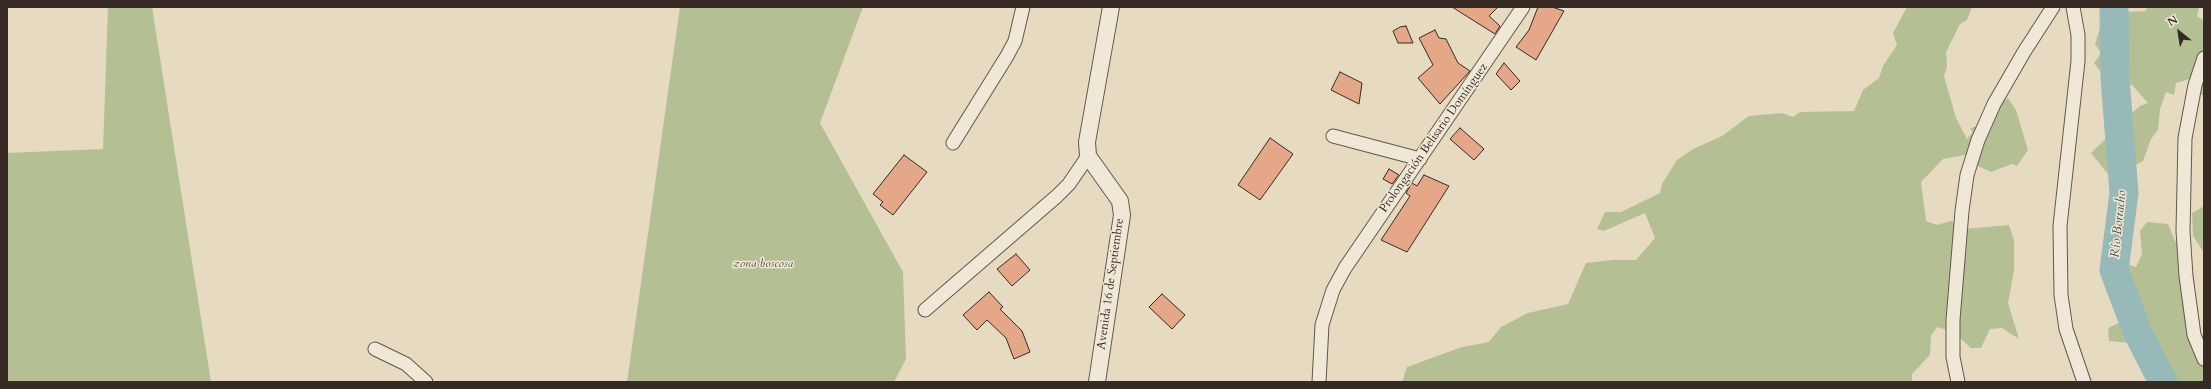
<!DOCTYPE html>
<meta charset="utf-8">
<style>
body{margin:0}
#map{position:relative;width:2211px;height:389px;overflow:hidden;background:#e6dbc1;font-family:Cardo,serif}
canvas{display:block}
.frame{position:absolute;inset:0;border:8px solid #372a24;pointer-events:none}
.north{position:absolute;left:2159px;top:12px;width:40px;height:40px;-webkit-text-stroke:3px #efe8d7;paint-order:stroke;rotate:330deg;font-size:11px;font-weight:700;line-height:16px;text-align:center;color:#372a24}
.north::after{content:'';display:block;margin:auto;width:14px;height:18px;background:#372a24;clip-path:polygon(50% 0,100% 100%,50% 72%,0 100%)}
</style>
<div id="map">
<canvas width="2211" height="389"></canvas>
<div class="frame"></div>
<div class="north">N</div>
</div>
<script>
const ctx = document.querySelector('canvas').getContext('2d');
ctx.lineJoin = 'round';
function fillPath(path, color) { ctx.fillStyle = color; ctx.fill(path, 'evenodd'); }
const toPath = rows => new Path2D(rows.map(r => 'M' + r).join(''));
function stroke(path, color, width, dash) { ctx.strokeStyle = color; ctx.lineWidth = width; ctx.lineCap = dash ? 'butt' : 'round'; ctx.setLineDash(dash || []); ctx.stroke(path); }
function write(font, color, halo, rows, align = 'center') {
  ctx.font = font + ' Cardo,serif'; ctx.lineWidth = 3; ctx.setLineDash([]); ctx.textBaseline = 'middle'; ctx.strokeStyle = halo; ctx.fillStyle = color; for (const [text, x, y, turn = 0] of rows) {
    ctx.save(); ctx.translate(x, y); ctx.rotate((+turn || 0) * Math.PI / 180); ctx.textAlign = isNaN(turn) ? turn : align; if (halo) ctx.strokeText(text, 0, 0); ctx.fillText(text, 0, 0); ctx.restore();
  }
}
fillPath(toPath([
 [108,7,152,7,211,382,7,382,7,153,103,149],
 [680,7,863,7,820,123,903,272,906,359,894,382,627,382],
 [1907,7,1972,7,1967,20,1960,24,1946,52,1947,67,1944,76,1956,118,1967,139,1973,132,1970,129,1983,122,1991,108,2008,98,2016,110,2028,150,2017,166,2012,164,1991,172,1967,161,1965,155,1943,159,1921,182,1926,221,1937,225,1951,221,1964,229,2009,225,2014,240,2014,270,2008,303,2019,339,2002,328,1990,329,1981,348,1971,348,1953,332,1937,327,1931,336,1930,355,1912,374,1912,382,1402,382,1407,367,1462,347,1489,342,1501,327,1528,313,1568,304,1586,263,1613,260,1636,260,1655,238,1645,213,1604,231,1597,229,1605,212,1621,212,1660,193,1662,184,1677,160,1693,149,1722,136,1749,116,1782,113,1793,117,1800,112,1854,111,1863,90,1879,78,1883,66,1897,45,1893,33],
 [2148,7,2199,7,2197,16,2204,21,2204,96,2194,91,2192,78,2176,83,2174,95,2166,92,2160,109,2158,130,2151,139,2143,161,2129,168,2118,178,2107,173,2091,153,2115,130,2122,116,2133,112,2140,106,2148,103,2132,85,2120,83,2117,94,2094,63,2101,53,2095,44,2105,13,2145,11],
 [2204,206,2204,275,2203,251,2193,236,2192,213],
 [2147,222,2168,224,2184,262,2185,291,2204,345,2204,382,2163,382,2162,358,2141,341,2129,343,2109,341,2108,328,2133,316,2130,302,2110,281,2106,274,2117,261,2136,267,2142,254,2140,231]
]), '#b4c093');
stroke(toPath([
 [2114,7,2115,78,2124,193,2114,270,2138,333,2163,382]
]), '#97bab9', 29);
const building = toPath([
 [1452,7,1498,7,1489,16,1500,26,1495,34,1452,7],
 [1538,7,1552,7,1564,11,1536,60,1516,47,1529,30,1538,7],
 [1406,26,1413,43,1398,43,1393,31,1400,27,1406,26],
 [1435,30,1439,38,1446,39,1458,63,1470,71,1440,104,1418,78,1433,65,1419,38,1435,30],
 [1504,63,1520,81,1511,90,1496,74,1504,63],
 [1340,72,1362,83,1359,104,1331,90,1340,72],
 [1460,128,1484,149,1474,160,1450,139,1460,128],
 [1270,138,1293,154,1260,200,1238,185,1270,138],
 [904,155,927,172,893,215,880,205,883,202,873,194,904,155],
 [1389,169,1399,175,1392,184,1383,179,1389,169],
 [1424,175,1449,186,1407,252,1381,240,1410,196,1406,193,1412,183,1417,186,1424,175],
 [1016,254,1030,270,1012,286,997,269,1016,254],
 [989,292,1003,307,1000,309,1022,331,1030,352,1014,359,1006,338,987,320,977,330,963,315,989,292],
 [1162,294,1185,315,1172,329,1149,307,1162,294]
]);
fillPath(building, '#e4a888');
stroke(building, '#372a24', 1);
const minor = toPath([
 [2073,7,2078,35,2078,61,2060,226,2061,295,2066,329,2084,382],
 [2204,58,2195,85,2185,138,2183,231,2186,276,2194,335,2204,359],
 [1333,136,1420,159],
 [953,143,1007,56,1015,41,1023,7],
 [925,310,1057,196,1069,184,1088,156],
 [375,349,406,364,426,382],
 [1319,382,1322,325,1333,290,1345,268,1523,7],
 [1958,382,1953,357,1953,320,1962,211,1967,175,1978,140,1994,104,2024,52,2053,7]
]);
const tertiary = toPath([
 [1097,382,1122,215,1120,201,1088,156,1087,142,1111,7]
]);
stroke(minor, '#63564b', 15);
stroke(tertiary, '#63564b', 18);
stroke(minor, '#efe8d7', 13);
stroke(tertiary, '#efe8d7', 16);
write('12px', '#372a24', '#efe8d7', [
 ["Prolongación Belisario Domínguez",1434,138,-55],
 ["Avenida 16 de Septiembre",1111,284,-82]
]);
write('italic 12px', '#565040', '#efe8d7', [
 ["zona boscosa",763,264]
]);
write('italic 13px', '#4f4e49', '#efe8d7', [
 ["Río Borracho",2119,224,-84]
]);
</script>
